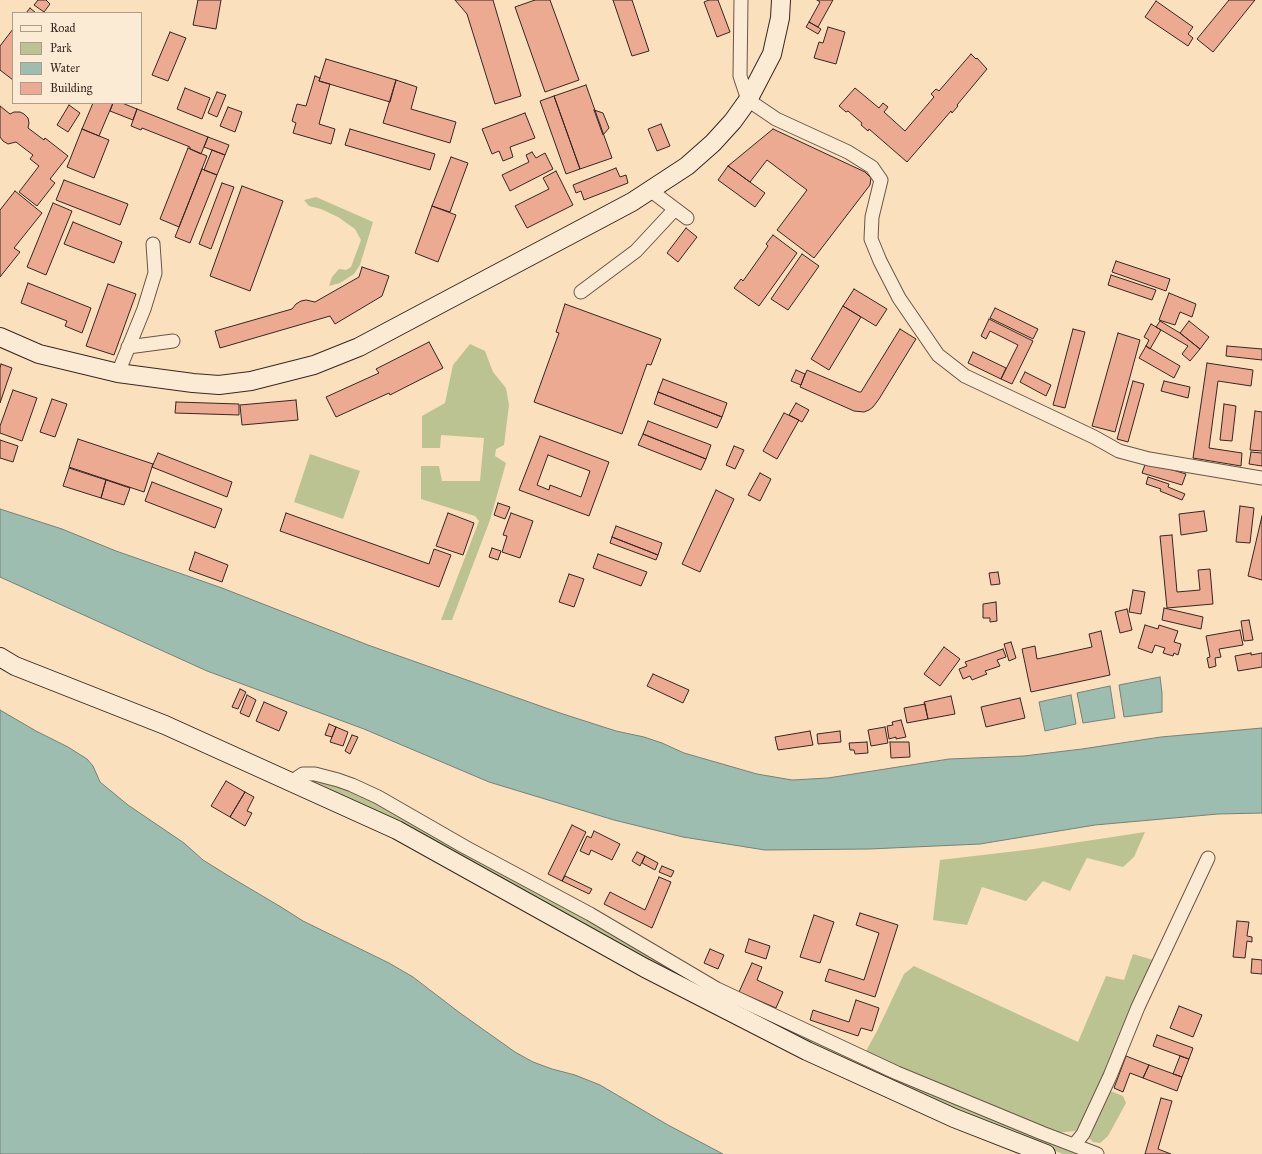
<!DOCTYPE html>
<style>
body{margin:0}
#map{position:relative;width:1262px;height:1154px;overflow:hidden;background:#fae0bd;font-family:"IM FELL Great Primer",serif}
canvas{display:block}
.legend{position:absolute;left:12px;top:12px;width:130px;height:92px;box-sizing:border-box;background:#fcebd4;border:1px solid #ad9d8c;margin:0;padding:5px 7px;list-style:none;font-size:12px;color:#372720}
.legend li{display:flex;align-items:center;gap:8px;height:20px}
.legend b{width:20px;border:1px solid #ad9d8c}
</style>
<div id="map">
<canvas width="1262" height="1154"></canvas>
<ul class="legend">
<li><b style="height:5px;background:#fcebd4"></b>Road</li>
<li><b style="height:11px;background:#bbc393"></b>Park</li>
<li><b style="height:11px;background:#9ebdb1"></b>Water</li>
<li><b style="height:11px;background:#ebaa91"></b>Building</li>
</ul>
</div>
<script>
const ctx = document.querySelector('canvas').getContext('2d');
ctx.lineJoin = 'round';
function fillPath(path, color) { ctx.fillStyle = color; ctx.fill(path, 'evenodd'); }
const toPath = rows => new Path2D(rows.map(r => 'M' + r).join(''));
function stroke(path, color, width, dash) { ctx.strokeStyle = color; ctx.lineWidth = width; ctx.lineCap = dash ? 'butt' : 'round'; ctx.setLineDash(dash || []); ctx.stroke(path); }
fillPath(toPath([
 [316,197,373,222,360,265,354,274,340,283,329,286,332,277,339,269,346,270,351,267,361,240,355,229,338,217,321,209,309,206,304,200],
 [470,344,485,351,493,372,506,388,509,405,504,445,496,449,495,456,506,463,490,520,452,620,441,620,479,521,475,516,421,499,421,466,439,466,442,481,480,481,484,438,441,435,440,448,422,448,422,416,445,403,453,365],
 [310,454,360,471,343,519,294,502],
 [310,779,355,791,704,984,1090,1154,1063,1154,928,1098,847,1062,656,966,430,839],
 [1145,832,1134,857,1123,867,1087,858,1070,891,1043,881,1026,901,982,887,967,925,933,920,940,860,1034,849],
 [1133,954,1153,960,1082,1126,1075,1131,1054,1133,870,1056,866,1051,877,1031,904,974,914,966,1078,1042,1106,976,1124,980],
 [1108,1090,1123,1096,1126,1103,1108,1136,1100,1143,1093,1142,1088,1137]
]), '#bbc393');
const water = toPath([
 [0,509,62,529,116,551,222,588,368,645,560,713,616,731,644,737,662,743,684,753,757,774,792,780,828,778,949,759,1024,756,1082,749,1161,737,1262,728,1262,813,1218,814,1095,825,980,844,869,849,765,850,683,837,614,820,489,782,364,729,207,671,0,577,0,509],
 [1160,677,1162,693,1162,712,1124,717,1119,685,1160,677],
 [1110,686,1115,718,1083,723,1077,693,1110,686],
 [1071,695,1076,724,1045,731,1039,702,1071,695],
 [0,710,36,731,68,747,87,759,93,766,100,782,128,805,184,843,203,860,227,875,281,907,303,921,389,963,413,977,460,1013,515,1052,533,1062,552,1069,575,1075,600,1085,668,1125,723,1154,0,1154,0,710]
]);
fillPath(water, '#9ebdb1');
stroke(water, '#758177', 1);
const building = toPath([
 [38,0,46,0,50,4,44,12,34,5,38,0],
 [198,0,221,0,216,29,193,25,198,0],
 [455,0,493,0,521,96,495,104,467,14,455,0],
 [535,0,550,0,579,80,545,92,515,7,535,0],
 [613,0,632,0,649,51,632,56,613,0],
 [709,0,718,0,730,32,717,37,704,2,709,0],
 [817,0,833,0,818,27,809,22,820,2,817,0],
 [1229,0,1255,0,1213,52,1197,39,1229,0],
 [1156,1,1193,27,1188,34,1193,38,1188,46,1145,17,1156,1],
 [30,8,36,13,26,13,30,8],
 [809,22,821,29,818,34,806,27,809,22],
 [828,27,845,32,836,64,814,58,819,42,823,43,828,27],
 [13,29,13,80,0,70,0,46,13,29],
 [170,32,186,38,168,81,152,75,170,32],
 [971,54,976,59,977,58,987,69,957,105,958,106,952,113,951,111,907,162,869,129,868,131,861,125,862,123,848,111,846,112,839,106,855,88,879,108,883,103,888,107,884,112,905,131,934,97,931,94,936,89,939,91,971,54],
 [326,59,396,80,390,102,319,81,326,59],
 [315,76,320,78,319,81,330,84,319,124,335,129,331,144,293,133,296,123,292,121,297,104,306,106,315,76],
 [396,80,417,87,411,109,456,122,450,143,383,123,396,80],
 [586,85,612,158,580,169,554,96,586,85],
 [185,88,210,98,202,119,177,109,185,88],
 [217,92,226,95,217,117,208,113,217,92],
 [554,96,580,169,566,174,540,101,554,96],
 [93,103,113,103,99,136,82,129,93,103],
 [113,103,122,103,137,109,133,120,110,111,113,103],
 [69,105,80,113,68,132,57,125,69,105],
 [0,106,10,114,14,112,20,112,24,114,28,118,29,123,28,128,44,140,45,138,68,156,50,179,55,183,37,206,19,192,39,166,30,159,33,155,16,142,8,144,3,141,0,137,0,106],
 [228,107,242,112,235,132,220,126,228,107],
 [137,109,208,137,201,154,190,149,190,147,142,128,141,130,131,126,137,109],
 [594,110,603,113,609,128,603,135,594,110],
 [525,113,535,138,510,147,513,157,503,161,499,151,492,154,482,129,525,113],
 [661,124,670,146,657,151,648,129,661,124],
 [82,129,109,140,94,178,67,167,82,129],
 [350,129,435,154,430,170,345,145,350,129],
 [773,129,865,172,871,178,870,185,814,258,777,230,807,190,767,160,750,182,728,166,773,129],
 [208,137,229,145,225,155,204,147,208,137],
 [188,148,207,156,179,227,160,219,188,148],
 [212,150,225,155,217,175,204,170,212,150],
 [532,152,536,158,545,153,553,169,510,191,502,175,529,162,526,155,532,152],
 [451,157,468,163,450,212,432,206,451,157],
 [728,166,765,193,755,207,718,180,728,166],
 [616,168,620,177,626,175,628,183,584,200,581,191,576,193,573,185,616,168],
 [202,169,217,175,190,243,175,237,202,169],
 [556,171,573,205,527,228,515,206,549,189,543,178,556,171],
 [64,180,128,204,120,225,56,200,64,180],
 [222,183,234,187,211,249,199,244,222,183],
 [242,186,283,201,250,291,210,276,242,186],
 [15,191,42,213,14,248,20,252,0,277,0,210,15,191],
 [53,203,72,211,46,275,27,267,53,203],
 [432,206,456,215,438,262,415,253,432,206],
 [73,222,122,242,114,263,64,244,73,222],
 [686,228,697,237,678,262,667,253,686,228],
 [773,235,797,253,759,306,734,288,741,279,743,281,768,246,766,244,773,235],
 [802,254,819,266,788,310,771,299,802,254],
 [1116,261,1170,279,1166,291,1112,272,1116,261],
 [362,267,389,276,382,296,335,324,330,316,220,348,215,331,292,309,296,304,301,301,306,300,315,302,359,277,362,267],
 [1111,275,1156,290,1152,300,1108,285,1111,275],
 [28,283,91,308,82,333,65,326,67,321,21,303,28,283],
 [108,284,136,294,114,355,86,346,108,284],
 [854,289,887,309,876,326,843,306,854,289],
 [1169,293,1196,304,1192,317,1180,312,1175,325,1159,320,1169,293],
 [565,304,661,339,651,365,647,364,622,434,534,402,559,333,556,332,565,304],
 [843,306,861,317,829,370,811,359,843,306],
 [995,308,1038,329,1033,339,990,318,995,308],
 [989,319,1033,341,1012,384,1001,379,1018,345,990,331,986,339,981,336,989,319],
 [1160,321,1180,333,1200,349,1190,361,1182,354,1188,346,1156,327,1160,321],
 [1189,321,1209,337,1200,349,1180,333,1189,321],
 [1151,324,1161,330,1150,349,1146,346,1149,340,1144,337,1151,324],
 [900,329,916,339,879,399,873,407,869,410,864,412,854,411,800,387,807,370,859,392,861,392,900,329],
 [1073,329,1085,332,1065,408,1053,405,1073,329],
 [1118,333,1140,340,1115,432,1092,426,1118,333],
 [429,342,443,368,390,395,389,393,336,417,326,397,379,373,376,369,429,342],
 [1146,346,1180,366,1174,378,1139,358,1146,346],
 [1227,346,1262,349,1262,360,1226,356,1227,346],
 [973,352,1006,368,1001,379,968,363,973,352],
 [1207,363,1253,370,1251,386,1218,381,1209,448,1242,453,1241,466,1193,458,1207,363],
 [1,364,12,368,0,403,0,368,1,364],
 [796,370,805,374,801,385,791,381,796,370],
 [1025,372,1051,385,1046,396,1020,382,1025,372],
 [663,379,727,403,722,417,658,392,663,379],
 [1133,381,1144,384,1128,442,1117,439,1133,381],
 [1164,381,1190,387,1188,398,1161,391,1164,381],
 [13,390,37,398,22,441,0,433,0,426,13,390],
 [658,392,722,417,717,428,654,404,658,392],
 [52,399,67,404,55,437,40,432,52,399],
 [296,400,298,420,242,425,240,405,296,400],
 [176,402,239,404,239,415,175,413,176,402],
 [796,403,809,410,802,422,789,415,796,403],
 [1224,404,1236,406,1232,441,1220,440,1224,404],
 [1255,411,1262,412,1262,451,1250,450,1255,411],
 [784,413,799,420,777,459,763,451,784,413],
 [648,421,711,445,706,459,643,434,648,421],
 [643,434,706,459,701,470,638,445,643,434],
 [540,436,609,462,589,516,519,490,540,436],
 [548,455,590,471,581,497,550,485,549,490,537,485,548,455],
 [78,439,153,464,144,492,69,467,78,439],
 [0,440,18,446,13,462,0,458,0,440],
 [734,446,744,450,735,469,726,465,734,446],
 [1251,452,1262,453,1262,466,1249,464,1251,452],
 [158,453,232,482,227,497,152,467,158,453],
 [1146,462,1186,474,1182,485,1142,473,1146,462],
 [69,468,106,480,101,498,63,486,69,468],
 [760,473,771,479,760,501,748,495,760,473],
 [1148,477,1169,484,1168,487,1185,494,1182,500,1160,491,1161,489,1146,484,1148,477],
 [106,480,130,488,124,505,101,498,106,480],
 [152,482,222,509,215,528,145,501,152,482],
 [716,490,734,499,700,572,682,564,716,490],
 [498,503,510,507,505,519,494,515,498,503],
 [1240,506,1254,508,1250,543,1236,542,1240,506],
 [1204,511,1207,531,1181,535,1179,514,1204,511],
 [286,513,429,564,434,549,451,555,439,587,280,531,286,513],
 [448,513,474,523,463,555,436,546,448,513],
 [511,513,533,521,520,558,502,552,507,536,503,535,511,513],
 [1262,516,1262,580,1248,576,1262,516],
 [616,526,662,543,658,555,612,537,616,526],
 [1172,535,1177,592,1200,590,1198,570,1210,569,1213,604,1167,608,1160,536,1172,535],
 [612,537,658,555,656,560,610,543,612,537],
 [492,548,501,551,498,560,489,557,492,548],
 [195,552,228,565,222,582,189,570,195,552],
 [598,554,647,572,641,586,593,568,598,554],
 [998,572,1000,584,991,585,989,573,998,572],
 [569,574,584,579,574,607,559,602,569,574],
 [1133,590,1145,592,1141,614,1129,612,1133,590],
 [996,602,997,621,990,622,990,618,983,618,983,604,996,602],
 [1164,608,1203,617,1201,629,1162,620,1164,608],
 [1127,609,1132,630,1120,633,1115,612,1127,609],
 [1249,620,1253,640,1244,641,1241,621,1249,620],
 [1145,625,1158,629,1159,625,1178,631,1174,642,1181,644,1178,655,1174,653,1173,656,1163,653,1165,648,1155,645,1152,653,1138,648,1145,625],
 [1240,630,1243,645,1219,649,1221,657,1215,658,1216,666,1209,668,1207,658,1210,657,1206,636,1240,630],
 [1101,631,1110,675,1031,692,1022,649,1035,646,1037,659,1092,647,1089,634,1101,631],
 [1011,642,1016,658,1009,661,1004,644,1011,642],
 [944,647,960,659,940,686,924,674,944,647],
 [1003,649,1006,657,997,660,1000,666,985,671,987,674,972,680,970,676,963,679,959,669,967,666,965,662,1003,649],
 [1251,653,1251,655,1262,653,1262,667,1238,671,1235,656,1251,653],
 [653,674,689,690,683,703,647,686,653,674],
 [240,689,246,692,238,709,232,707,240,689],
 [247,695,256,700,249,717,240,713,247,695],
 [951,696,955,714,928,719,924,702,951,696],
 [1020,698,1025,718,986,727,981,707,1020,698],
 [264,702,287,712,279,731,256,721,264,702],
 [925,704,928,719,907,723,904,708,925,704],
 [901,720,906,737,896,739,896,737,889,739,887,726,893,725,892,722,901,720],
 [329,724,336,727,332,737,325,735,329,724],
 [336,727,348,732,343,746,330,742,336,727],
 [885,727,888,743,871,746,868,730,885,727],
 [810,731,813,745,778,750,775,737,810,731],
 [840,731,841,742,818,744,817,734,840,731],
 [352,735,358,737,350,754,345,751,352,735],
 [867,742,868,753,855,754,854,750,850,750,849,743,867,742],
 [890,742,909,742,910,757,891,758,890,742],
 [226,781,245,792,230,817,211,806,226,781],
 [245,792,254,797,247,811,252,813,245,826,230,817,245,792],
 [572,825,586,832,562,881,548,874,572,825],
 [594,831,620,844,612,860,591,850,589,855,580,851,587,836,591,838,594,831],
 [637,852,645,856,640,866,632,861,637,852],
 [645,856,658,863,655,870,642,863,645,856],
 [662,866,674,871,671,877,659,872,662,866],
 [565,876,592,889,589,894,562,881,565,876],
 [659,877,671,882,652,928,604,904,610,892,645,910,659,877],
 [860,913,898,925,875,997,825,981,829,969,864,980,879,933,856,925,860,913],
 [814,915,834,922,820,963,800,957,814,915],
 [1237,921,1249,922,1247,936,1252,937,1252,942,1247,941,1245,958,1233,957,1237,921],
 [749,939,770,946,766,959,745,952,749,939],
 [710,949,724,955,718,969,704,963,710,949],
 [1252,959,1262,960,1262,974,1251,973,1252,959],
 [752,963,762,967,757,980,783,992,776,1008,739,992,752,963],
 [856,1000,879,1008,872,1031,861,1028,858,1036,810,1020,813,1010,849,1022,856,1000],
 [1179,1006,1202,1015,1193,1037,1170,1028,1179,1006],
 [1157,1035,1193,1048,1189,1059,1153,1046,1157,1035],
 [1126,1056,1149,1065,1143,1078,1130,1073,1123,1092,1114,1088,1126,1056],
 [1180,1056,1189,1059,1182,1077,1173,1074,1180,1056],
 [1149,1065,1182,1077,1177,1091,1143,1078,1149,1065],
 [1161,1098,1172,1101,1158,1149,1171,1154,1145,1154,1161,1098]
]);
fillPath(building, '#ebaa91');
stroke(building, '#372720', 1);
const street = toPath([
 [741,0,740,76,748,100,776,119,848,152,872,167,881,180,872,217,871,239,880,261,899,298,938,355,965,376,1094,437,1119,451,1149,459,1262,478],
 [650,190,687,218],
 [581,292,636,251,675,209],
 [128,347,173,341],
 [118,373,144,309,155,273,153,244],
 [291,782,303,774,315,774,338,780,352,785,378,797,465,847,590,914,717,989,897,1073,1042,1133,1097,1154],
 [1074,1145,1083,1134,1110,1076,1138,1007,1208,858]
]);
const secondary = toPath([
 [0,337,39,354,118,373,193,383,219,385,251,381,314,365,359,347,632,202,687,166,713,143,733,121,748,100,772,54,780,18,781,0],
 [0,657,15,666,165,725,397,830,645,968,807,1051,954,1118,1046,1154]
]);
stroke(street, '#685547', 15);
stroke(secondary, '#372720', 20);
stroke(street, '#fcebd4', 13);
stroke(secondary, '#fcebd4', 18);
</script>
